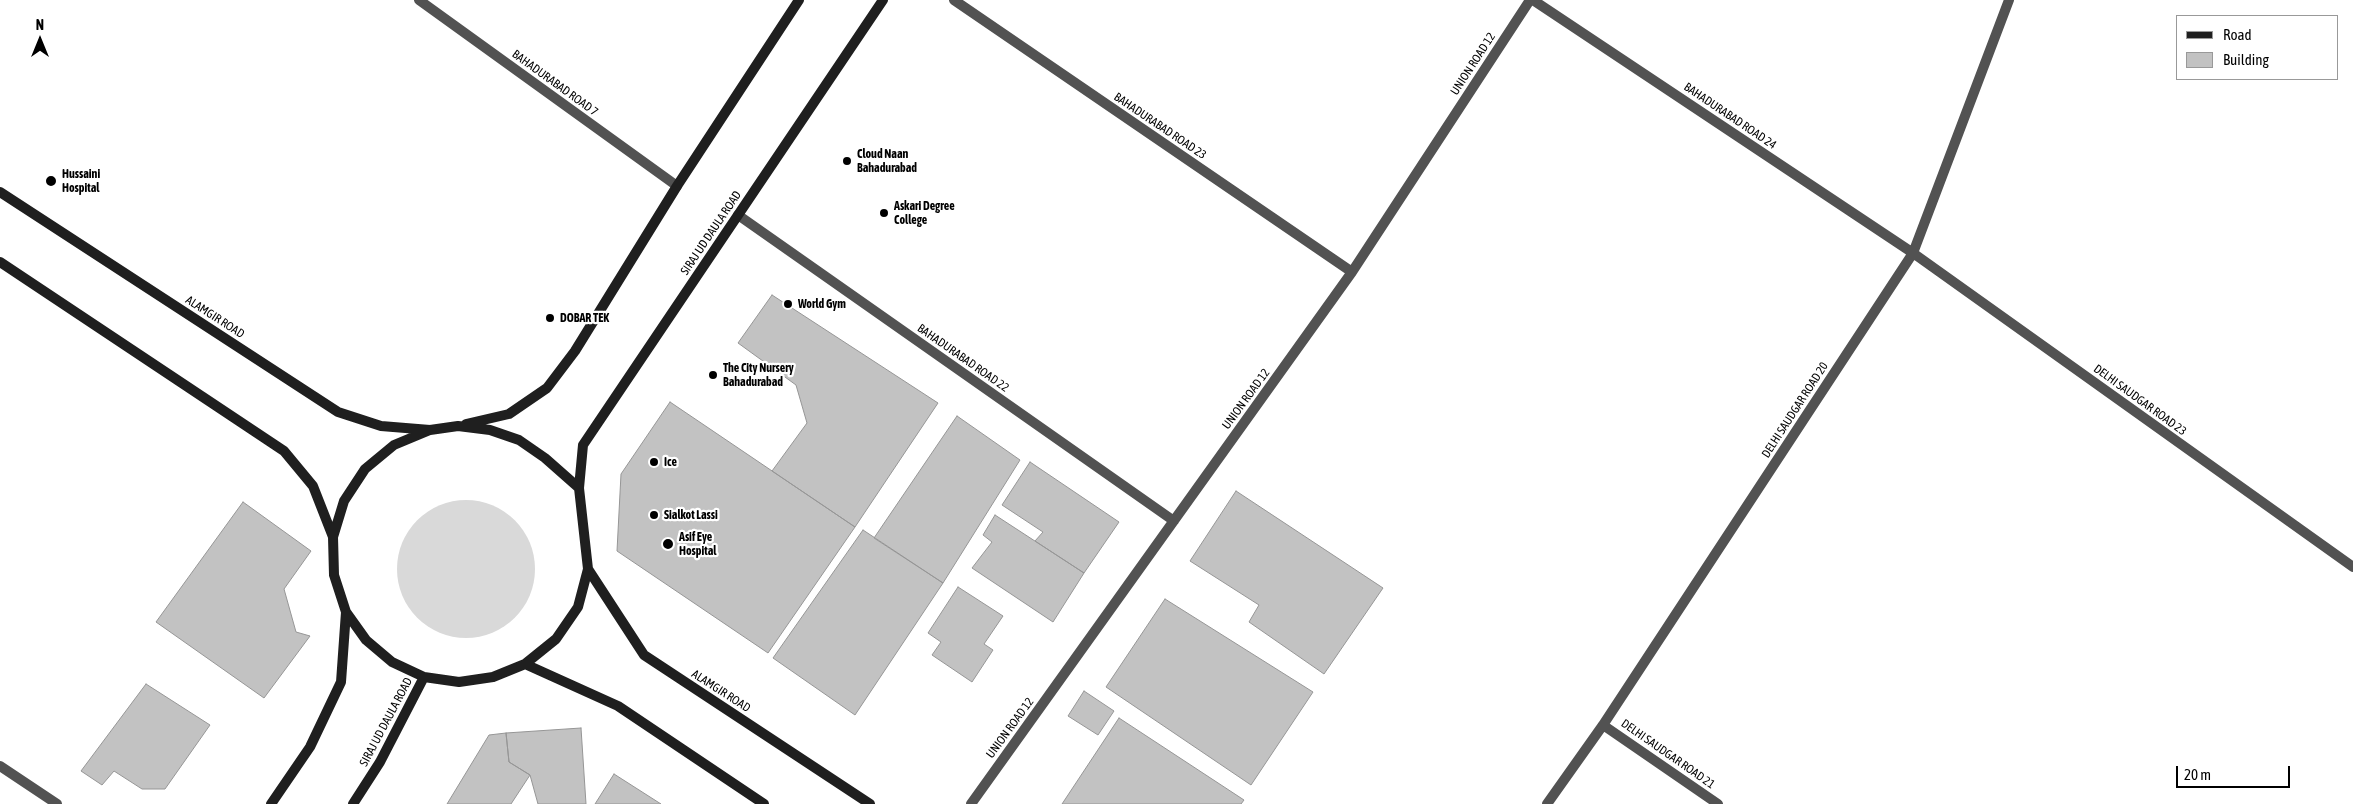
<!DOCTYPE html>
<style>
body{margin:0}
#map{position:relative;width:2353px;height:804px;overflow:hidden;background:#fff;font-family:"Asap Condensed",sans-serif}
canvas{display:block}
.legend{position:absolute;left:2176px;top:15px;width:162px;height:65px;box-sizing:border-box;background:#fff;border:1px solid #999;margin:0;padding:6px 9px;list-style:none;font-size:15px;color:#000}
.legend li{display:flex;align-items:center;gap:10px;height:25px}
.legend b{width:25px;border:1px solid #999}
.north{position:absolute;left:15px;top:15px;width:50px;height:50px;-webkit-text-stroke:4px #fff;paint-order:stroke;rotate:0deg;font-size:14px;font-weight:700;line-height:20px;text-align:center;color:#000}
.north::after{content:'';display:block;margin:auto;width:18px;height:22px;background:#000;clip-path:polygon(50% 0,100% 100%,50% 72%,0 100%)}
.scale{position:absolute;left:2176px;top:766px;width:114px;height:22px;box-sizing:border-box;border:2px solid #000;border-top:0;padding-left:6px;font-size:15px;line-height:18px;white-space:nowrap;color:#000;-webkit-text-stroke:4px #fff;paint-order:stroke}
</style>
<div id="map">
<canvas width="2353" height="804"></canvas>
<ul class="legend">
<li><b style="height:6px;background:#1f1f1f"></b>Road</li>
<li><b style="height:14px;background:#c2c2c2"></b>Building</li>
</ul>
<div class="north">N</div>
<div class="scale">20 m</div>
</div>
<script>
const ctx = document.querySelector('canvas').getContext('2d');
ctx.lineJoin = 'round';
function fillPath(path, color) { ctx.fillStyle = color; ctx.fill(path, 'evenodd'); }
const toPath = rows => new Path2D(rows.map(r => 'M' + r).join(''));
function stroke(path, color, width, dash) { ctx.strokeStyle = color; ctx.lineWidth = width; ctx.lineCap = dash ? 'butt' : 'round'; ctx.setLineDash(dash || []); ctx.stroke(path); }
function write(font, color, halo, rows, align = 'center') {
  ctx.font = font + ' "Asap Condensed",sans-serif'; ctx.lineWidth = 4.5; ctx.setLineDash([]); ctx.textBaseline = 'middle'; ctx.strokeStyle = halo; ctx.fillStyle = color; for (const [text, x, y, turn = 0] of rows) {
    ctx.save(); ctx.translate(x, y); ctx.rotate((+turn || 0) * Math.PI / 180); ctx.textAlign = isNaN(turn) ? turn : align; if (halo) ctx.strokeText(text, 0, 0); ctx.fillText(text, 0, 0); ctx.restore();
  }
}
fillPath(toPath([
 '397 569a69 69 0 1 1 138 0a69 69 0 1 1-138 0Z'
]), '#d9d9d9');
const building = toPath([
 [772,295,938,403,855,527,772,471,807,423,796,385,738,343,772,295],
 [670,402,855,527,768,653,617,551,621,474,670,402],
 [957,416,1020,460,943,583,874,538,957,416],
 [1030,462,1119,522,1084,573,1035,541,1043,532,1002,505,1030,462],
 [1236,491,1383,588,1324,674,1249,622,1259,605,1190,561,1236,491],
 [243,502,311,551,284,589,296,632,310,636,264,698,156,622,243,502],
 [995,515,1084,573,1053,622,972,568,992,542,983,535,995,515],
 [863,530,943,583,855,715,773,658,863,530],
 [958,587,1003,616,984,644,993,650,972,682,932,655,941,642,928,633,958,587],
 [1165,599,1313,692,1251,785,1106,687,1165,599],
 [146,684,210,725,165,789,142,789,114,771,102,785,81,771,146,684],
 [1084,691,1114,711,1098,735,1068,716,1084,691],
 [1119,718,1244,800,1241,804,1062,804,1119,718],
 [581,728,586,804,538,804,530,775,509,762,506,733,581,728],
 [506,733,509,762,530,775,511,804,447,804,489,735,506,733],
 [614,774,661,804,595,804,614,774]
]);
fillPath(building, '#c2c2c2');
stroke(building, '#969696', 1);
stroke(toPath([
 [419,0,677,186],
 [954,0,1352,272],
 [1533,0,1913,253,2353,567],
 [738,215,1174,521],
 [1603,725,1718,804],
 [0,766,57,804],
 [971,804,1352,272,1530,0],
 [1547,804,1603,725,1913,253,2009,0]
]), '#525252', 10);
stroke(toPath([
 [0,192,338,412,381,426,430,430,458,426,490,430,519,440,545,458,579,488,588,569,578,607,556,639,525,664,493,677,459,682,424,677,392,662,366,640,346,612,334,575,333,537,344,501,365,469,394,445,430,430],
 [0,262,284,451,313,486,333,537],
 [466,424,509,414,547,388,575,351,677,186,799,0],
 [579,488,583,445,883,0],
 [588,569,644,655,870,804],
 [525,664,618,706,764,804],
 [271,804,310,747,341,682,346,612],
 [353,804,380,762,424,677]
]), '#1f1f1f', 10);
for (const [x, y, r, color] of [
 [847,161,5,"#000"],
 [51,181,6,"#000"],
 [884,213,5,"#000"],
 [788,304,5,"#000"],
 [550,318,5,"#000"],
 [713,375,5,"#000"],
 [654,462,5,"#000"],
 [654,515,5,"#000"],
 [668,544,6,"#000"]
]) { const dot = new Path2D(); dot.arc(x, y, r, 0, 2 * Math.PI); ctx.fillStyle = color; ctx.fill(dot); stroke(dot, '#fff', 2); }
write('12px', '#000', '#fff', [
 ["UNION ROAD 12",1473,64,-57],
 ["BAHADURABAD ROAD 7",555,83,36],
 ["BAHADURABAD ROAD 24",1730,116,34],
 ["BAHADURABAD ROAD 23",1160,126,34],
 ["SIRAJ UD DAULA ROAD",711,233,-56],
 ["ALAMGIR ROAD",215,317,33],
 ["BAHADURABAD ROAD 22",963,358,35],
 ["UNION ROAD 12",1246,399,-54],
 ["DELHI SAUDGAR ROAD 23",2140,400,36],
 ["DELHI SAUDGAR ROAD 20",1795,410,-57],
 ["ALAMGIR ROAD",721,691,33],
 ["SIRAJ UD DAULA ROAD",386,722,-62],
 ["UNION ROAD 12",1010,728,-54],
 ["DELHI SAUDGAR ROAD 21",1668,754,35]
]);
write('bold 12px', '#000', '#fff', [
 ["Cloud Naan",857,154],
 ["Bahadurabad",857,168],
 ["Hussaini",62,174],
 ["Hospital",62,188],
 ["Askari Degree",894,206],
 ["College",894,220],
 ["World Gym",798,304],
 ["DOBAR TEK",560,318],
 ["The City Nursery",723,368],
 ["Bahadurabad",723,382],
 ["Ice",664,462],
 ["Sialkot Lassi",664,515],
 ["Asif Eye",679,537],
 ["Hospital",679,551]
], 'left');
</script>
